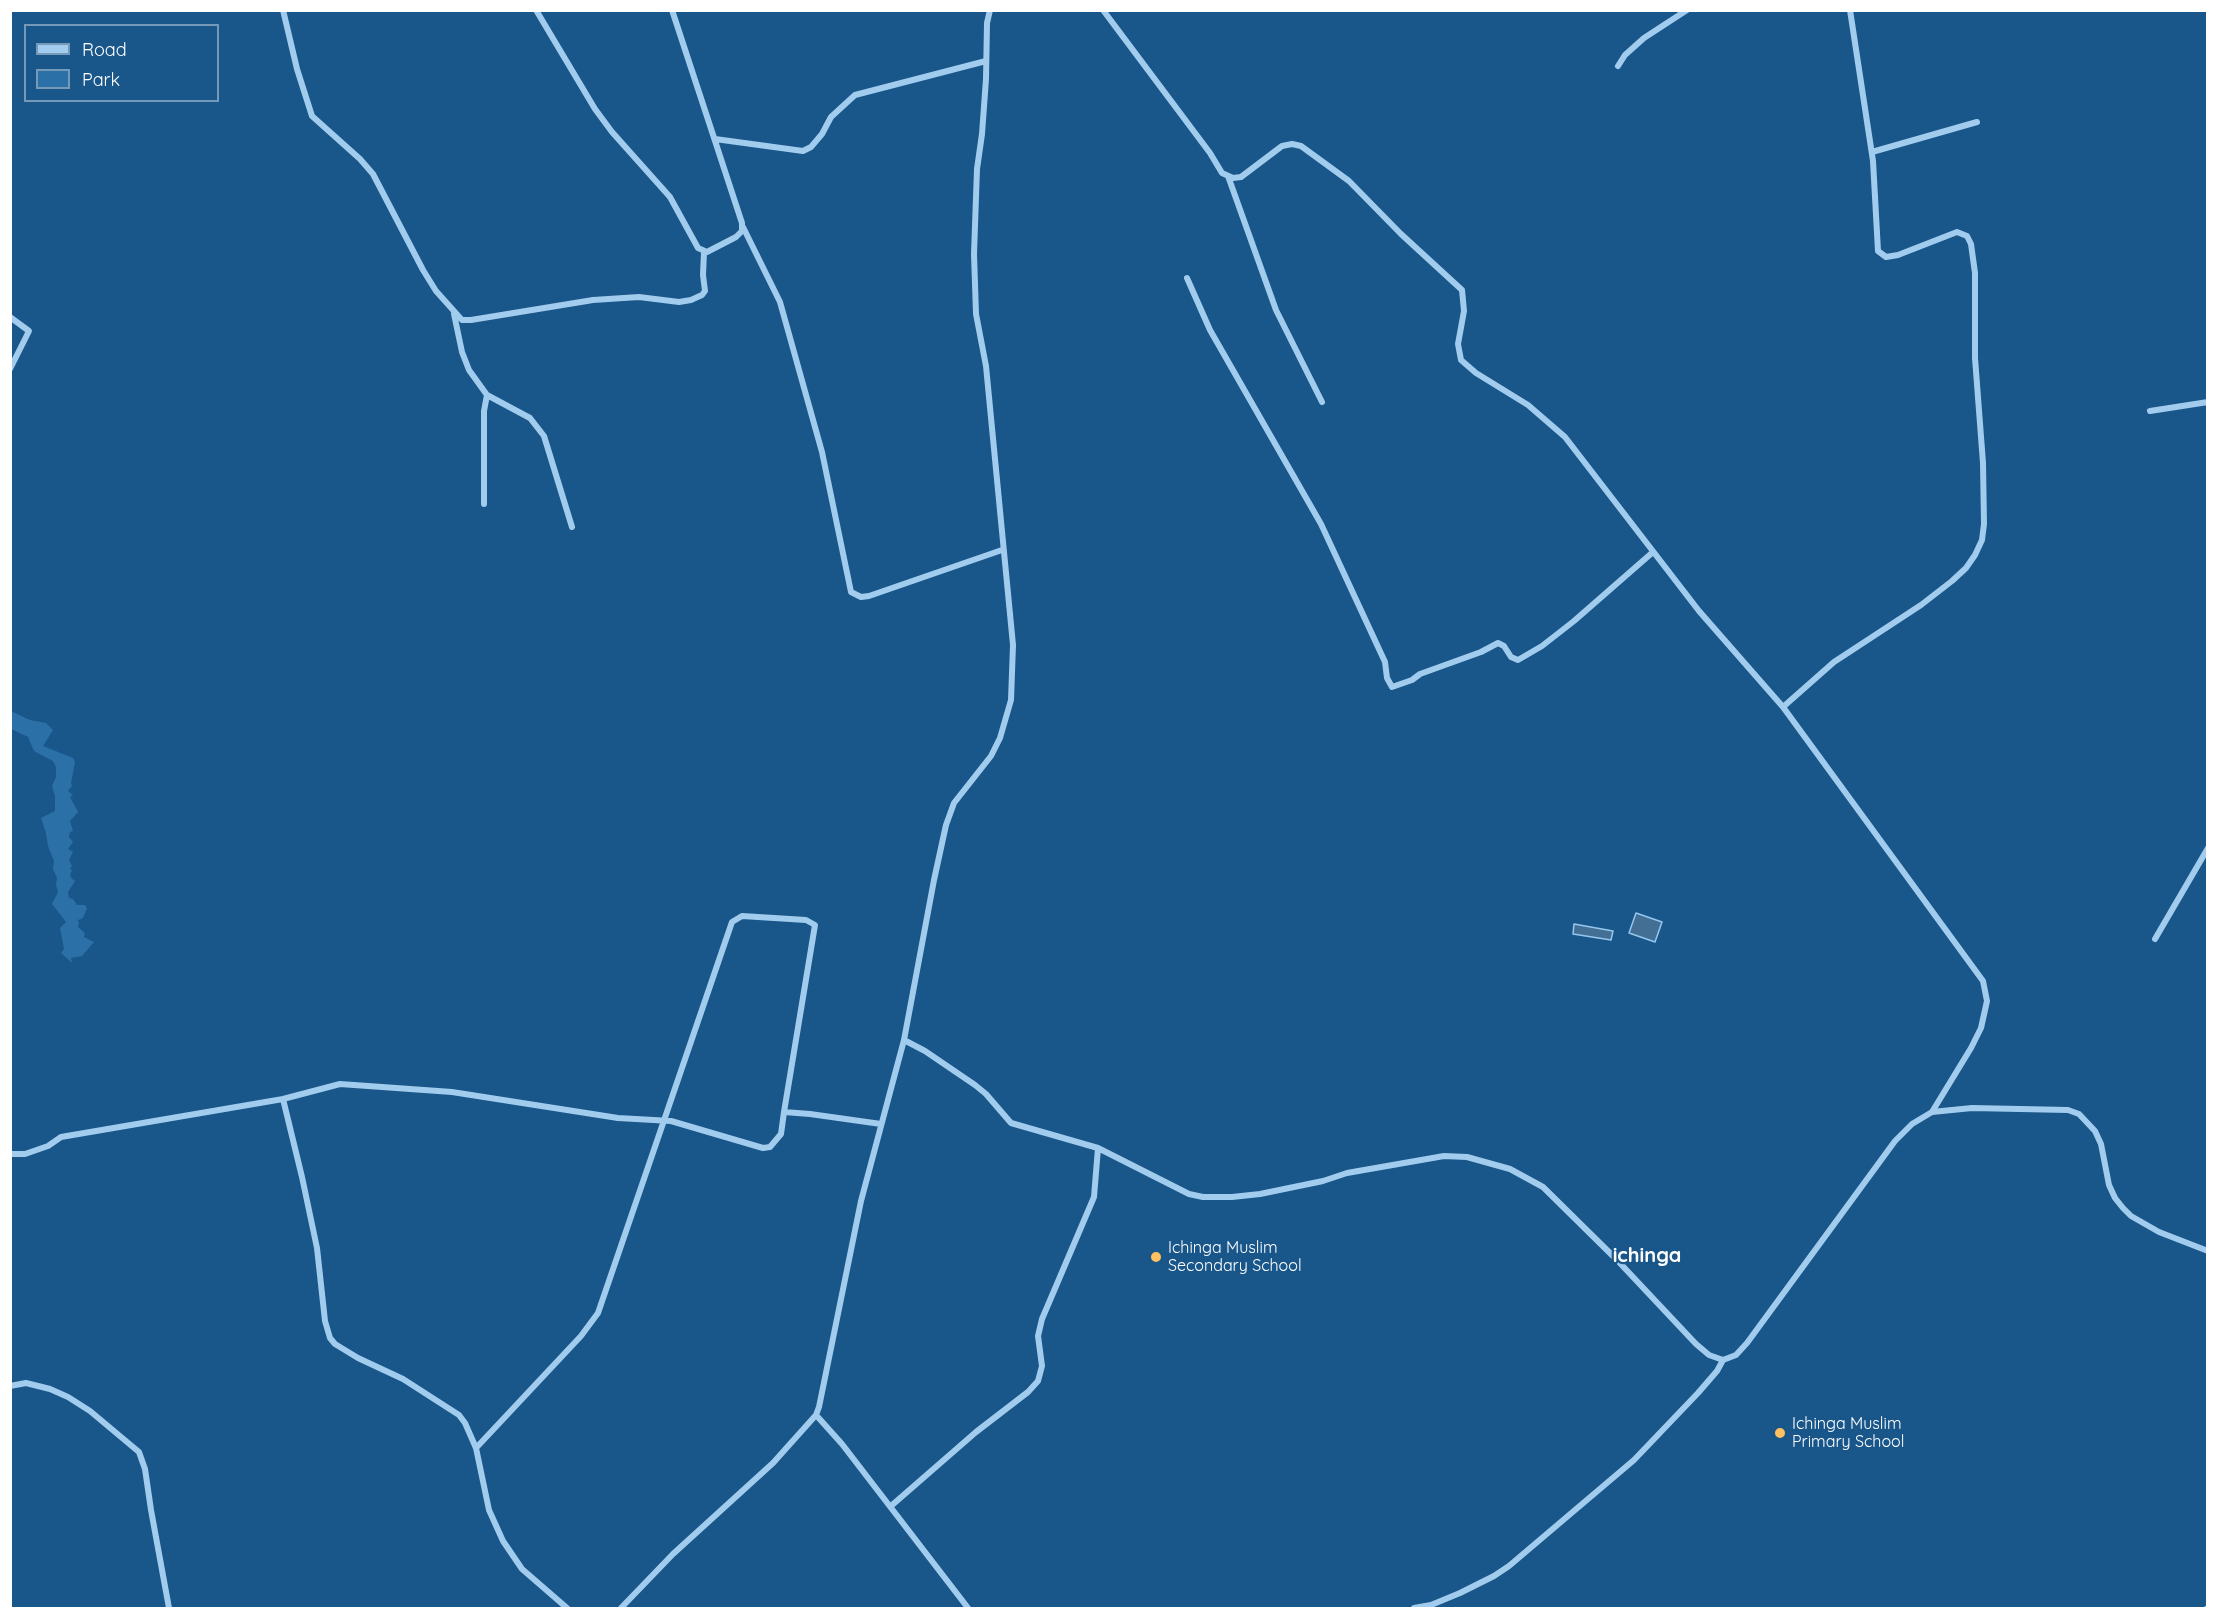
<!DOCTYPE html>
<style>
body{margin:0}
#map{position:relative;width:2218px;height:1619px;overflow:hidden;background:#19568a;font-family:Quicksand,sans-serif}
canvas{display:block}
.frame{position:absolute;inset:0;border:12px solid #fff;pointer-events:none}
.legend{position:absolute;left:24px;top:24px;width:195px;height:78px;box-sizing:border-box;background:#19568a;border:2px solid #759ab9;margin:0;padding:8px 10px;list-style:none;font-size:18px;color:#fff}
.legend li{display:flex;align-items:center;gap:12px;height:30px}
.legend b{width:30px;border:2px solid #759ab9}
</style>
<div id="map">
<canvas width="2218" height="1619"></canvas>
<div class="frame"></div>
<ul class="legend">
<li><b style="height:8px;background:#a2cced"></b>Road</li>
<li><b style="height:16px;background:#2c70a8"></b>Park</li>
</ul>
</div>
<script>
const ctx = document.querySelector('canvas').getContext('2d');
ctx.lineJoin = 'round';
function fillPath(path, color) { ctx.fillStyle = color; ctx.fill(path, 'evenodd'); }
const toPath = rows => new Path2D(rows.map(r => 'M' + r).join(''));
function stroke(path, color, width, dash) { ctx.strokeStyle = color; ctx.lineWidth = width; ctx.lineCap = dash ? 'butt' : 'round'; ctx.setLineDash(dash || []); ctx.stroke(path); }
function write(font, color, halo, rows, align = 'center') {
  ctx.font = font + ' Quicksand,sans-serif'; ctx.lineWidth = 4.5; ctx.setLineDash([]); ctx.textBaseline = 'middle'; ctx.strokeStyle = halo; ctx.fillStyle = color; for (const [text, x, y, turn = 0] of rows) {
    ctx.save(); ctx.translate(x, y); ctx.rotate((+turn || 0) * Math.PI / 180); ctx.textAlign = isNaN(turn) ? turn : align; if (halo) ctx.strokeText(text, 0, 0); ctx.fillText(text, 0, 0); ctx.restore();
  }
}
fillPath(toPath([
 [11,711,30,720,46,723,53,730,43,746,73,758,75,762,71,783,72,786,68,791,73,795,70,797,78,812,70,821,73,831,70,832,69,837,73,842,68,849,73,852,69,860,72,866,70,868,72,871,70,874,71,878,75,881,68,892,69,898,73,899,77,905,85,905,87,908,83,918,79,920,77,919,79,922,78,927,85,933,84,937,94,942,82,956,71,958,72,963,61,953,64,949,60,928,66,922,52,904,58,892,56,885,57,878,53,869,54,861,48,846,46,833,41,818,55,811,55,796,52,786,56,777,56,767,53,761,34,751,28,737,11,729]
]), '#2c70a8');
const water = toPath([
 [1636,913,1662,922,1655,942,1629,933,1636,913],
 [1574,924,1613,931,1611,940,1573,934,1574,924]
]);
fillPath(water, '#436f94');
stroke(water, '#95c8f0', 1.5);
stroke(toPath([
 [2205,1608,2208,1606]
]), '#95c8f0', 3);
stroke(toPath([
 [283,10,297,69,312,116,360,159,373,174,423,270,436,291,462,320,471,320,593,300,639,297,679,302,691,300,702,295,705,291,703,275,704,252],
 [536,10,595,109,612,132,670,197,698,248,707,252,736,237,742,231,742,223,672,10],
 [1103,10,1210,153,1222,173,1233,178,1241,177,1282,146,1292,144,1301,146,1349,181,1401,234,1462,290,1464,311,1458,344,1461,360,1476,373,1528,405,1565,437,1699,611,1783,707,1983,981,1987,1001,1981,1028,1971,1048,1932,1112],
 [1618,66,1625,55,1644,38,1687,10],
 [715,139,803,151,811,147,822,134,831,117,855,95,986,61],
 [1872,152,1977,122],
 [1228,176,1276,310,1322,402],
 [743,227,780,302,822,452,851,592,861,597,869,596,1002,550],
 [1187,278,1210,330,1321,524,1385,662,1387,678,1392,687,1412,680,1420,674,1481,652,1498,643,1504,646,1511,657,1518,660,1542,646,1574,621,1653,552],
 [454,314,462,352,469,370,487,395,530,418,544,436,572,527],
 [10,317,29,331,10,369],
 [2150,411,2208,402],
 [484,504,484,411,487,395],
 [1783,707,1834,662,1921,605,1952,581,1966,568,1975,555,1982,540,1984,524,1983,463,1975,358,1975,273,1971,244,1967,236,1957,232,1898,255,1886,257,1878,251,1873,161,1850,10],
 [2155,939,2208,848],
 [904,1040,925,1051,975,1085,986,1094,1011,1123,1098,1148,1189,1194,1203,1197,1232,1197,1260,1194,1323,1181,1347,1173,1444,1156,1467,1157,1510,1169,1543,1187,1617,1260,1696,1344,1709,1355,1723,1360,1736,1355,1747,1343,1895,1141,1912,1124,1932,1112,1972,1108,2068,1110,2079,1114,2095,1131,2101,1144,2109,1185,2115,1198,2123,1208,2131,1216,2159,1232,2208,1251],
 [283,1099,302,1177,317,1248,325,1321,330,1338,335,1344,358,1358,403,1379,459,1415,465,1423,476,1448,489,1510,503,1541,522,1569,567,1608],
 [10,1154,25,1154,48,1146,61,1137,283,1099,340,1084,452,1092,618,1118,671,1121,763,1148,770,1147,781,1134,784,1112,810,1114,881,1124],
 [10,1386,26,1383,50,1389,68,1397,90,1411,139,1452,145,1469,151,1510,169,1608],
 [816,1415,842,1444,968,1608],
 [476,1448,581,1336,598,1313,732,922,742,916,806,920,815,925,784,1112],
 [891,1506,976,1432,1028,1392,1038,1381,1042,1366,1038,1336,1042,1319,1094,1197,1098,1148],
 [621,1608,673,1554,773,1463,816,1415,819,1407,861,1201,904,1040,934,880,946,825,954,803,991,756,1000,738,1011,700,1013,645,986,366,976,314,974,254,977,169,982,134,986,79,987,23,990,10],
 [1414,1608,1431,1605,1460,1593,1494,1576,1509,1566,1634,1460,1698,1393,1717,1371,1723,1360]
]), '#a2cced', 6);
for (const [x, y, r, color] of [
 [1156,1257,6,"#ffc05f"],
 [1780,1433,6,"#ffc05f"]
]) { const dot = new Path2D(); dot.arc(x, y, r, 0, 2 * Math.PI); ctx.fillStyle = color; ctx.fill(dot); stroke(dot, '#19568a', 2); }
write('16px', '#fff', '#19568a', [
 ["Ichinga Muslim",1168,1248],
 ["Secondary School",1168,1266],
 ["Ichinga Muslim",1792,1424],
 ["Primary School",1792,1442]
], 'left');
write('bold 20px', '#fff', '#19568a', [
 ["ichinga",1647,1256]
]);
</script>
